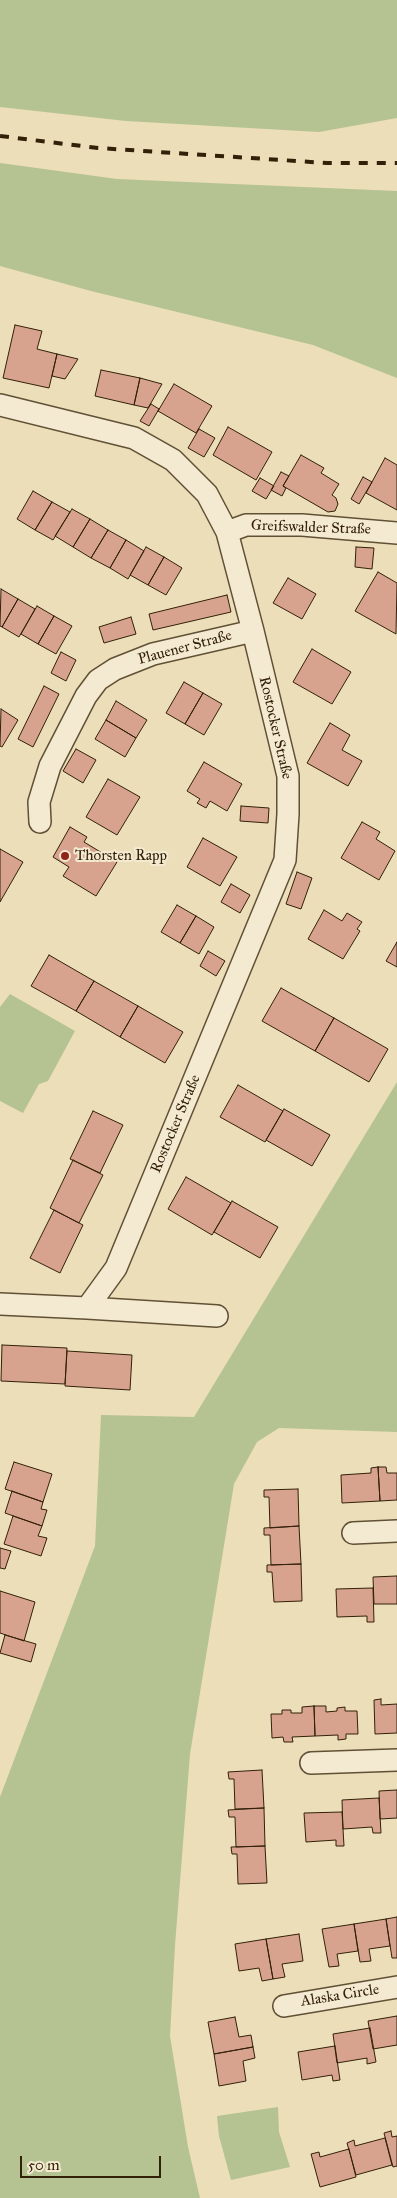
<!DOCTYPE html>
<meta charset="utf-8">
<style>
body{margin:0}
#map{position:relative;width:397px;height:2198px;overflow:hidden;background:#ecdeb8;font-family:"IM FELL Great Primer",serif}
canvas{display:block}
.scale{position:absolute;left:20px;top:2156px;width:141px;height:22px;box-sizing:border-box;border:2px solid #322009;border-top:0;padding-left:6px;font-size:15px;line-height:18px;white-space:nowrap;color:#322009;-webkit-text-stroke:4px #f3ead1;paint-order:stroke}
</style>
<div id="map">
<canvas width="397" height="2198"></canvas>
<div class="scale">50 m</div>
</div>
<script>
const ctx = document.querySelector('canvas').getContext('2d');
ctx.lineJoin = 'round';
function fillPath(path, color) { ctx.fillStyle = color; ctx.fill(path, 'evenodd'); }
const toPath = rows => new Path2D(rows.map(r => 'M' + r).join(''));
function stroke(path, color, width, dash) { ctx.strokeStyle = color; ctx.lineWidth = width; ctx.lineCap = dash ? 'butt' : 'round'; ctx.setLineDash(dash || []); ctx.stroke(path); }
function write(font, color, halo, rows, align = 'center') {
  ctx.font = font + ' "IM FELL Great Primer",serif'; ctx.lineWidth = 4; ctx.setLineDash([]); ctx.textBaseline = 'middle'; ctx.strokeStyle = halo; ctx.fillStyle = color; for (const [text, x, y, turn = 0] of rows) {
    ctx.save(); ctx.translate(x, y); ctx.rotate((+turn || 0) * Math.PI / 180); ctx.textAlign = isNaN(turn) ? turn : align; if (halo) ctx.strokeText(text, 0, 0); ctx.fillText(text, 0, 0); ctx.restore();
  }
}
fillPath(toPath([
 [0,0,397,0,397,118,319,132,126,121,0,107],
 [0,163,117,179,397,191,397,378,313,345,91,291,0,266],
 [10,994,75,1031,48,1081,39,1084,23,1113,0,1101,0,1007],
 [397,1082,397,1432,279,1428,257,1442,234,1484,190,1754,175,1945,170,2036,188,2147,200,2198,0,2198,0,1797,95,1546,101,1415,194,1417],
 [278,2107,279,2132,290,2167,231,2180,219,2136,217,2116]
]), '#b5c291');
const building = toPath([
 [15,325,42,331,37,349,57,354,49,388,3,378,15,325],
 [57,354,78,359,65,379,52,376,57,354],
 [101,370,140,378,134,405,95,396,101,370],
 [140,378,162,384,148,408,134,405,140,378],
 [174,384,212,406,196,433,158,411,174,384],
 [151,404,159,409,149,426,140,421,151,404],
 [228,427,272,452,256,480,213,455,228,427],
 [199,429,215,438,204,457,188,448,199,429],
 [301,455,324,468,321,473,339,484,332,495,336,498,338,504,335,511,328,512,283,486,301,455],
 [385,458,397,465,397,510,366,493,385,458],
 [281,472,289,476,283,486,286,488,282,496,271,490,281,472],
 [363,477,372,482,359,504,351,499,363,477],
 [260,478,274,486,266,499,252,491,260,478],
 [33,491,52,502,35,530,17,519,33,491],
 [52,502,70,512,53,540,35,530,52,502],
 [72,509,90,519,73,547,55,536,72,509],
 [90,519,108,530,91,558,73,547,90,519],
 [108,530,126,540,110,568,91,558,108,530],
 [126,540,144,551,128,579,110,568,126,540],
 [146,547,164,557,148,585,130,575,146,547],
 [356,547,374,548,372,569,355,567,356,547],
 [164,557,182,568,166,595,148,585,164,557],
 [378,572,397,583,396,634,355,611,378,572],
 [288,578,316,594,302,619,273,603,288,578],
 [1,589,18,599,2,627,0,626,1,589],
 [227,595,231,612,153,630,149,614,227,595],
 [18,599,35,609,19,637,2,627,18,599],
 [37,606,54,616,38,644,21,634,37,606],
 [54,616,72,626,56,654,38,644,54,616],
 [131,617,136,634,104,643,99,627,131,617],
 [312,649,351,672,332,704,293,682,312,649],
 [61,652,76,660,66,681,51,673,61,652],
 [184,682,203,693,185,724,166,713,184,682],
 [44,686,59,694,33,747,18,739,44,686],
 [203,693,222,704,204,735,185,724,203,693],
 [116,701,147,720,136,738,106,720,116,701],
 [1,709,18,720,2,747,0,746,1,709],
 [106,720,136,738,125,757,95,739,106,720],
 [330,723,350,735,342,750,362,761,348,786,307,763,330,723],
 [76,749,96,760,83,783,63,771,76,749],
 [204,762,242,784,227,811,210,801,206,808,197,803,200,799,187,791,204,762],
 [108,779,140,797,117,835,86,817,108,779],
 [241,806,269,808,268,823,240,821,241,806],
 [362,822,380,832,376,839,395,851,379,880,341,858,362,822],
 [70,827,87,837,84,842,117,862,96,896,63,876,69,867,53,857,70,827],
 [203,838,237,857,220,886,187,867,203,838],
 [0,849,23,862,0,902,0,849],
 [297,872,312,878,301,909,286,904,297,872],
 [231,884,250,895,240,913,221,902,231,884],
 [177,905,196,916,180,943,161,932,177,905],
 [324,910,342,921,347,913,362,922,357,929,360,931,343,959,308,939,324,910],
 [196,916,214,927,199,954,180,943,196,916],
 [397,942,397,967,386,961,397,942],
 [208,951,225,961,216,976,200,966,208,951],
 [49,955,94,981,76,1011,31,986,49,955],
 [94,981,138,1006,120,1037,76,1011,94,981],
 [281,988,334,1018,315,1051,262,1021,281,988],
 [138,1006,183,1032,165,1063,120,1037,138,1006],
 [334,1018,388,1049,369,1082,315,1051,334,1018],
 [238,1085,283,1111,265,1142,220,1117,238,1085],
 [284,1109,330,1135,312,1166,266,1140,284,1109],
 [93,1111,123,1125,100,1173,70,1159,93,1111],
 [73,1160,103,1175,79,1223,50,1208,73,1160],
 [186,1177,231,1203,212,1235,168,1209,186,1177],
 [232,1201,278,1227,260,1258,214,1232,232,1201],
 [54,1210,83,1225,60,1273,30,1258,54,1210],
 [2,1345,67,1348,65,1384,1,1381,2,1345],
 [67,1351,132,1355,130,1390,65,1386,67,1351],
 [14,1462,52,1474,43,1502,5,1489,14,1462],
 [378,1467,386,1467,387,1473,397,1473,397,1500,380,1501,378,1467],
 [378,1467,380,1501,342,1503,341,1475,371,1473,371,1468,378,1467],
 [298,1489,299,1526,270,1528,269,1497,264,1497,264,1490,298,1489],
 [12,1491,43,1502,41,1509,47,1510,42,1526,5,1513,12,1491],
 [13,1516,42,1526,38,1536,47,1538,41,1556,4,1544,13,1516],
 [299,1526,301,1564,271,1565,270,1535,264,1535,264,1528,299,1526],
 [0,1548,11,1551,5,1569,0,1568,0,1548],
 [301,1564,302,1601,274,1602,272,1572,267,1572,267,1565,301,1564],
 [397,1576,397,1604,374,1604,373,1577,397,1576],
 [373,1588,374,1622,367,1622,367,1616,337,1617,336,1589,373,1588],
 [0,1591,35,1602,24,1641,0,1633,0,1591],
 [5,1635,36,1644,31,1662,0,1653,5,1635],
 [381,1699,381,1705,397,1704,397,1733,375,1734,374,1700,381,1699],
 [314,1706,315,1736,292,1737,293,1742,284,1742,283,1737,272,1738,271,1714,282,1714,282,1710,291,1710,291,1713,302,1713,302,1707,314,1706],
 [314,1706,326,1706,326,1712,337,1711,337,1708,345,1707,345,1711,357,1711,358,1734,346,1734,346,1739,338,1740,338,1735,315,1736,314,1706],
 [262,1770,264,1808,235,1809,234,1779,229,1779,228,1772,262,1770],
 [397,1790,397,1818,380,1819,379,1791,397,1790],
 [379,1798,381,1833,373,1833,372,1827,343,1829,342,1800,379,1798],
 [264,1808,265,1846,236,1847,235,1817,229,1817,228,1810,264,1808],
 [342,1812,344,1846,336,1846,336,1840,306,1842,304,1813,342,1812],
 [265,1846,267,1883,238,1884,237,1854,232,1854,231,1847,265,1846],
 [397,1917,397,1958,392,1958,386,1919,397,1917],
 [386,1919,390,1946,369,1949,371,1961,360,1962,354,1924,386,1919],
 [354,1924,358,1951,337,1954,339,1966,329,1967,322,1929,354,1924],
 [299,1934,303,1961,282,1964,285,1977,273,1979,266,1939,299,1934],
 [266,1939,273,1979,262,1981,259,1968,239,1971,235,1944,266,1939],
 [397,2016,397,2045,373,2049,368,2021,397,2016],
 [235,2017,239,2037,251,2035,253,2047,214,2054,208,2022,235,2017],
 [370,2028,376,2062,367,2064,367,2058,337,2063,333,2034,370,2028],
 [335,2046,340,2080,333,2081,332,2075,302,2080,298,2052,335,2046],
 [253,2047,255,2058,243,2061,246,2081,219,2086,214,2054,253,2047],
 [391,2131,392,2137,397,2136,397,2166,393,2167,384,2133,391,2131],
 [385,2138,392,2165,356,2175,347,2143,354,2140,355,2146,385,2138],
 [349,2149,356,2177,320,2187,311,2154,319,2152,320,2157,349,2149]
]);
fillPath(building, '#d7a38f');
stroke(building, '#322009', 1);
const minor = toPath([
 [0,405,134,438,173,460,207,494,227,532,253,631,288,776,288,814,285,860,116,1268,87,1308,0,1304],
 [227,532,246,525,302,525,397,533],
 [40,822,39,802,50,766,86,696,98,680,115,669,153,654,253,631],
 [87,1308,217,1316],
 [353,1533,397,1531],
 [311,1763,397,1760],
 [284,2006,397,1987]
]);
stroke(minor, '#605035', 24);
stroke(minor, '#f3ead1', 21);
stroke(toPath([
 [0,136,98,148,327,163,397,163]
]), '#322009', 4, [9, 9]);
for (const [x, y, r, color] of [
 [65,856,5,"#8f2418"]
]) { const dot = new Path2D(); dot.arc(x, y, r, 0, 2 * Math.PI); ctx.fillStyle = color; ctx.fill(dot); stroke(dot, '#f3ead1', 2); }
write('15px', '#322009', '#f3ead1', [
 ["Greifswalder Straße",311,528,2],
 ["Plauener Straße",185,648,-15],
 ["Rostocker Straße",275,728,77],
 ["Rostocker Straße",176,1124,-67],
 ["Alaska Circle",340,1996,-9]
]);
write('15px', '#322009', '#f3ead1', [
 ["Thorsten Rapp",75,856]
], 'left');
</script>
